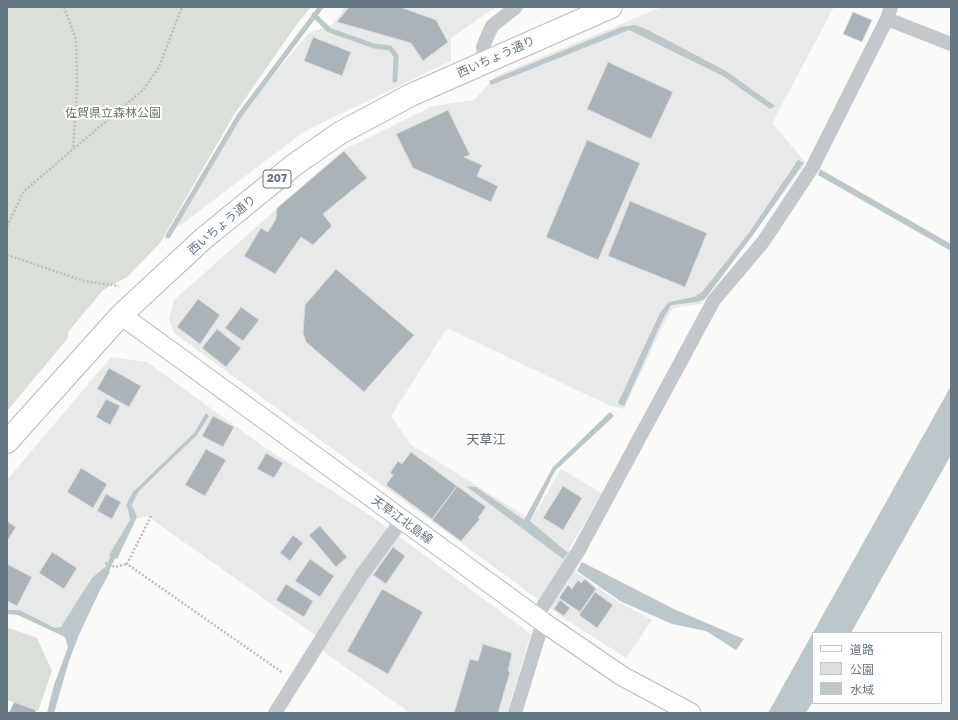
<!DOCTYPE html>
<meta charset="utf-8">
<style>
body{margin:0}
#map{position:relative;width:958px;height:720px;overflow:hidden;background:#fafaf8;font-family:"Golos Text","Noto Sans JP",sans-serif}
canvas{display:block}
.frame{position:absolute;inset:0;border:8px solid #657683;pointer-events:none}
.legend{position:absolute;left:812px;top:632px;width:130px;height:72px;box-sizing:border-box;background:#fff;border:1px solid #c1c8cd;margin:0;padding:5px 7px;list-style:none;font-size:12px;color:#657683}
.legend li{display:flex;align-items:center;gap:8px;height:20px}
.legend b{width:20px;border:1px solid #c1c8cd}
</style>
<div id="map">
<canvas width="958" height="720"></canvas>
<div class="frame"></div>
<ul class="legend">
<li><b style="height:5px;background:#fff"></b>道路</li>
<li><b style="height:11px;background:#dadfd7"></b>公園</li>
<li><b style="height:11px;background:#bbc7cb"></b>水域</li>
</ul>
</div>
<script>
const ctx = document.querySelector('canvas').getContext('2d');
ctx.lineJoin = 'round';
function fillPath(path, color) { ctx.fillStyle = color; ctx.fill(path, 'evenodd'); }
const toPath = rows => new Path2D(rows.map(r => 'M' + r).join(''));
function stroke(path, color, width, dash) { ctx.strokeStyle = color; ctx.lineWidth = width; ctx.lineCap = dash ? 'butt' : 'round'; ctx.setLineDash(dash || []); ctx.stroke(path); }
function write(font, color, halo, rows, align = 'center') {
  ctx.font = font + ' "Golos Text","Noto Sans JP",sans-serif'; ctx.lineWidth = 4; ctx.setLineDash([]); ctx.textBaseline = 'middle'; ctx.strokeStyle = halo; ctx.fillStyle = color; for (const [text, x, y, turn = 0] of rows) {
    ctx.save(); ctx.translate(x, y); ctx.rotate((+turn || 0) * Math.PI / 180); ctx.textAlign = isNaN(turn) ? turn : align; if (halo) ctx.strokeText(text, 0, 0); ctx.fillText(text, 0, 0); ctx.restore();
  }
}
fillPath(toPath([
 [345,7,496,7,451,38,451,61,305,131,174,230,239,116,309,33,332,25],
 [662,7,834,7,772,123,806,163,701,304,673,308,664,323,624,409,608,405,447,328,391,416,410,444,531,520,561,469,602,493,569,549,576,572,617,601,652,620,626,658,565,619,174,333,169,318,174,300,343,150,433,106,474,100,496,76],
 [111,357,147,362,267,449,374,518,531,634,507,713,410,713,324,652,315,635,147,516,133,520,70,636,19,613,7,613,7,480]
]), '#e8e9e9');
fillPath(toPath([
 [7,7,311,7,297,24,235,113,160,243,127,277,103,290,69,331,67,339,7,411],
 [9,628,37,638,52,671,38,711,7,700,7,632]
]), '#dadfd7');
fillPath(toPath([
 [635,25,648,30,726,71,775,106,770,109,723,76,629,30,491,85,489,81,621,27],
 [798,160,804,163,802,165,753,235,705,299,697,302,671,305,663,319,624,406,620,405,618,403,660,313,669,302,694,297,702,292,749,233],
 [820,169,951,244,951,251,818,175],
 [951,386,951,455,851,633,813,633,813,701,806,713,768,713],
 [610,412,614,416,555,471,530,521,568,553,563,559,466,486,476,487,524,520,553,467],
 [206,413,209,416,197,435,137,493,133,492,194,433],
 [127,504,132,505,137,517,117,559,109,555,130,520],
 [582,562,676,610,744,639,736,650,706,631,672,624,620,601,577,571],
 [104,568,110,572,100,590,78,637,69,661,54,713,47,713,54,685,68,647,65,637,18,615,7,614,7,610,19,610,55,628,61,627,92,578]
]), '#bbc7cb');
stroke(toPath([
 [314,15,329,30,374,46,390,48,396,56,395,80],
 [168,236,239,116,321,7],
 [129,505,135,493],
 [107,570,113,557]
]), '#bbc7cb', 5);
const building = toPath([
 [349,7,400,7,436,20,448,42,423,61,411,43,337,22,349,7],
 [853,12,872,20,862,42,843,34,853,12],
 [313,37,351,52,342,76,304,61,313,37],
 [608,62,673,92,651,139,587,109,608,62],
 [448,110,470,155,464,157,482,165,477,176,498,186,491,202,413,168,396,134,448,110],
 [587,140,640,163,598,260,546,237,587,140],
 [344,151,367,178,323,214,332,226,313,245,301,237,275,274,244,256,261,228,268,232,276,219,277,208,344,151],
 [630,201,707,233,685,287,608,256,630,201],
 [336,269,414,335,364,392,306,342,303,333,305,305,336,269],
 [198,299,220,315,200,344,177,327,198,299],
 [241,307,259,320,243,341,225,328,241,307],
 [217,329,241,348,226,367,202,348,217,329],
 [109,368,141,386,129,407,97,389,109,368],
 [106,399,120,406,110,425,96,417,106,399],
 [213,416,234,427,223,447,202,436,213,416],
 [206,449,226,460,205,496,185,485,206,449],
 [411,452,457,486,432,519,386,485,393,475,390,473,398,461,402,464,411,452],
 [266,453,283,463,274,478,257,469,266,453],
 [81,468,107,484,93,508,67,492,81,468],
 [457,486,486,507,478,518,480,519,461,541,432,520,457,486],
 [563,486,582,498,563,530,543,518,563,486],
 [106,494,121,502,112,519,97,511,106,494],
 [7,521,16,527,7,541,7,521],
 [320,526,347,557,336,567,309,535,320,526],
 [293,535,303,543,290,561,280,553,293,535],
 [393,547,405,556,386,584,373,575,393,547],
 [52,552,77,568,64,589,39,573,52,552],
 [310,559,334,576,320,597,295,581,310,559],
 [7,564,32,577,17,606,7,601,7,564],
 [585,579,596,589,580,612,559,598,568,585,572,589,578,580,581,583,585,579],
 [286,584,313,601,304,617,276,600,286,584],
 [382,589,423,612,388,674,347,651,382,589],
 [595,592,613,605,597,628,579,615,595,592],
 [560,600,570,608,564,616,554,609,560,600],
 [483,644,512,653,508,671,510,672,498,713,454,713,470,659,478,661,483,644],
 [14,702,36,710,35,713,9,713,14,702]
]);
fillPath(building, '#aab3b9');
stroke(building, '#dcdcda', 1);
const secondary = toPath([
 [121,315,543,622,622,676,691,713]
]);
const highway = toPath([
 [7,442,121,315,203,239,294,165,340,133,411,95,611,7]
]);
stroke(secondary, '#b3babf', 21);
stroke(highway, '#b4b9bd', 24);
stroke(toPath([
 [64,7,76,40,77,88,73,149],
 [7,226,24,191,143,90,159,67,182,7],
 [7,255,84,281,119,286],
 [151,516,127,564,283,673],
 [105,563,115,567,127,564]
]), '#bbbfc2', 2.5, [2, 2]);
stroke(toPath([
 [887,19,951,44],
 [485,61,483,47,487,37,492,26,516,7],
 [536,617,579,550,714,300,763,242,812,168,887,19,891,7],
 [275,713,361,576,402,520],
 [515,713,543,622]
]), '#c3c8cc', 14);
stroke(secondary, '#fff', 19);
stroke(highway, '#fff', 22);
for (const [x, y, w] of [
 [277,179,28]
]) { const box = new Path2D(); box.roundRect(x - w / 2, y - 9, w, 18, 3); ctx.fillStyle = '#fff'; ctx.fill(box); stroke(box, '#657683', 1); }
write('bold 11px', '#657683', null, [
 ["207",277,179]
]);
write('12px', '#657683', '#fff', [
 ["西いちょう通り",496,57,-24],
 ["西いちょう通り",222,225,-40],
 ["天草江北島線",402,520,36]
]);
write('12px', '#687a64', '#fff', [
 ["佐賀県立森林公園",113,113]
]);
write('13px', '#57646e', '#fff', [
 ["天草江",486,440]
]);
</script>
